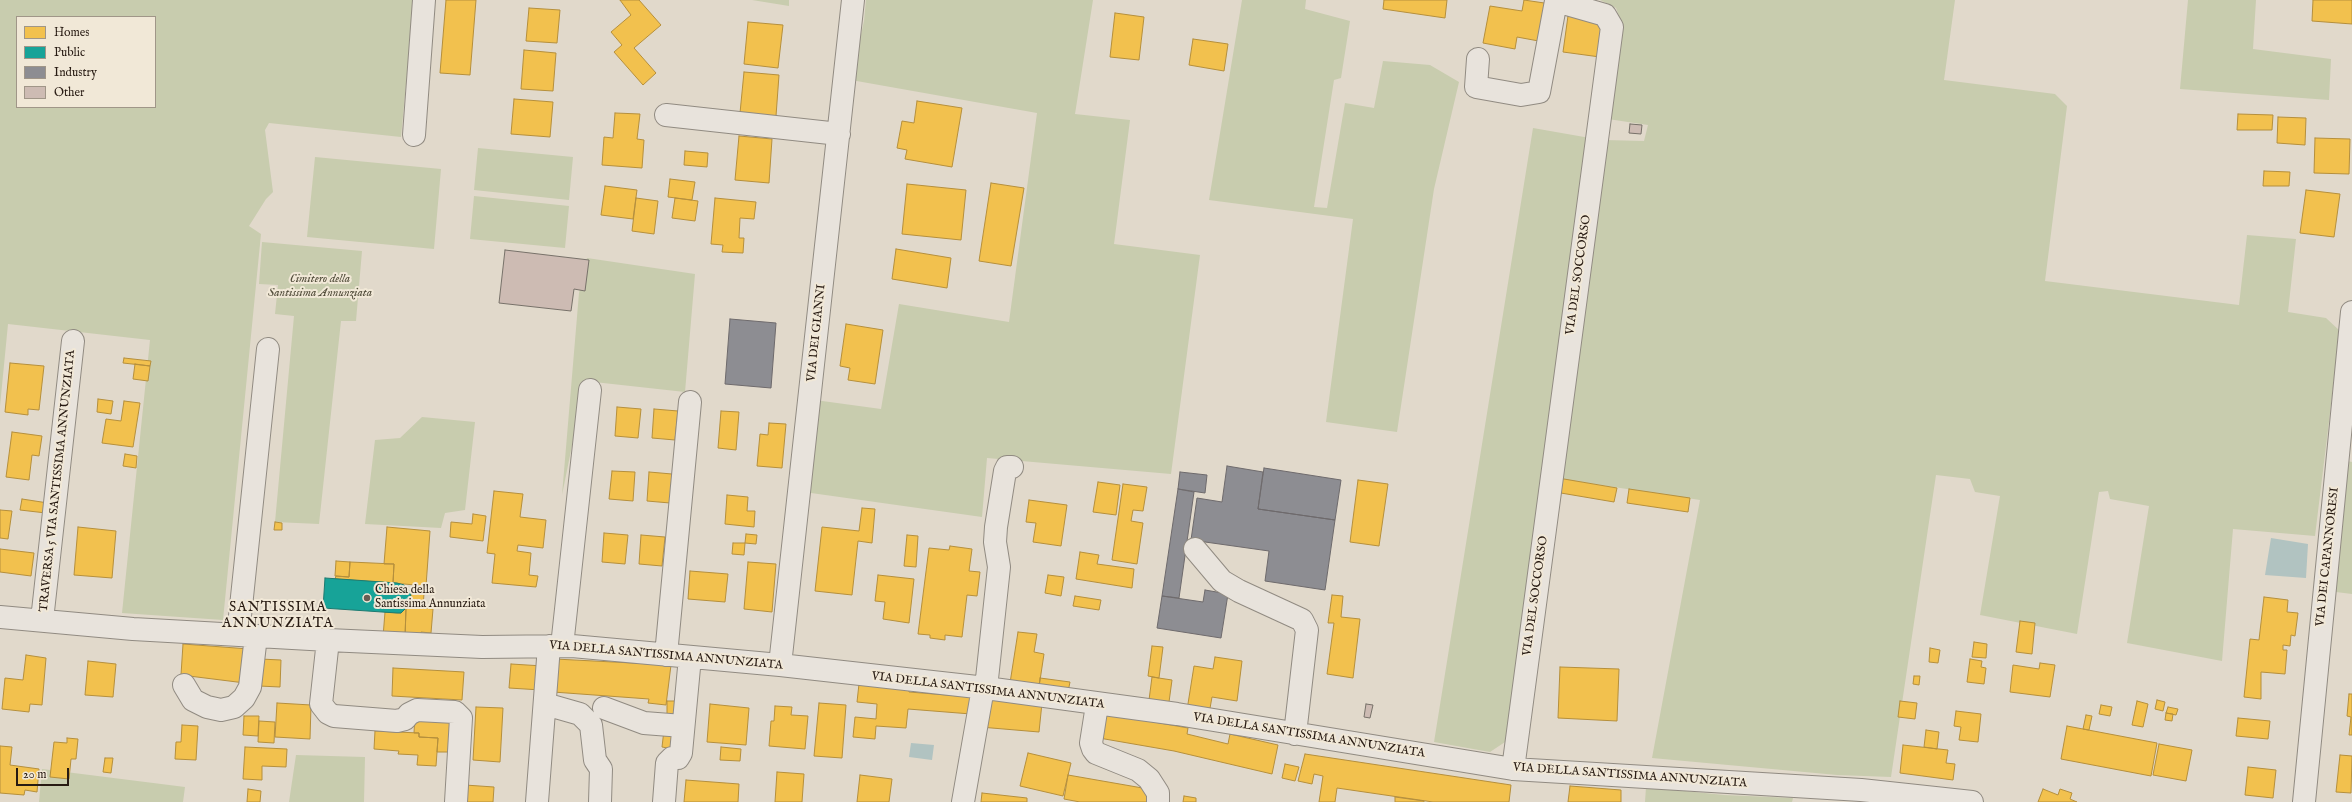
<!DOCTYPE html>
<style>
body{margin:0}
#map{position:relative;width:2352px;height:802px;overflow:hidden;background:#e1d9cb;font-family:"IM FELL English",serif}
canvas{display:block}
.legend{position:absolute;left:16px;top:16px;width:140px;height:92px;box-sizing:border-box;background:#f1e8d7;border:1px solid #a09688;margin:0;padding:5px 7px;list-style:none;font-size:12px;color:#271a12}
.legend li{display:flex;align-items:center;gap:8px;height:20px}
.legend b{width:20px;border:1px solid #a09688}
.scale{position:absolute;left:16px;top:768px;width:53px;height:18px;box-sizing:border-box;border:2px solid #271a12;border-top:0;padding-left:5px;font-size:12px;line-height:14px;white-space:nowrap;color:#271a12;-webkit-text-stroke:3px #f1e8d7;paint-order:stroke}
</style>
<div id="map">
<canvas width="2352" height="802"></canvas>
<ul class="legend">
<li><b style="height:11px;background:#f2c14e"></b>Homes</li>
<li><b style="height:11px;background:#17a398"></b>Public</li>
<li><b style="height:11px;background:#8d8d92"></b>Industry</li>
<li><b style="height:11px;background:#cdbbb3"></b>Other</li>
</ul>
<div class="scale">20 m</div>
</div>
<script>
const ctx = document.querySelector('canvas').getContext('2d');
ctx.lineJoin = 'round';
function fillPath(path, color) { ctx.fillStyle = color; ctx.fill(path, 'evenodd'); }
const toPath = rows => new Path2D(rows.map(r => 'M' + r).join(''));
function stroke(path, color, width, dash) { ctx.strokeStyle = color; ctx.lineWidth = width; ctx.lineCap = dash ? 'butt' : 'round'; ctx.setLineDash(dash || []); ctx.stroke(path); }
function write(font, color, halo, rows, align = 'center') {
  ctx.font = font + ' "IM FELL English",serif'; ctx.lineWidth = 4; ctx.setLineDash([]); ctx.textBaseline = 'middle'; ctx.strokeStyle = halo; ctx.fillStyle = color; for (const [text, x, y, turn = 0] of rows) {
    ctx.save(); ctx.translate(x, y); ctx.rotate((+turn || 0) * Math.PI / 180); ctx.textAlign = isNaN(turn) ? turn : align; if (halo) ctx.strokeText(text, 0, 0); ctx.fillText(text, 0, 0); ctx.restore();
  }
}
fillPath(toPath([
 [0,0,414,0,401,137,269,123,265,130,273,192,266,199,249,226,261,234,223,620,122,613,150,340,8,324,0,406],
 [17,17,155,17,155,107,17,107],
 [752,0,789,0,789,6],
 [866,0,1093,0,1075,114,1130,120,1114,244,1200,255,1171,474,987,458,982,517,804,492,815,400,881,409,899,304,1009,322,1037,113,851,80,864,21],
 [1242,0,1306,0,1305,9,1350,21,1341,78,1334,80,1314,207,1327,208,1345,103,1374,108,1383,61,1430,65,1459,82,1434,189,1397,432,1326,422,1353,219,1209,200],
 [1600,0,1955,0,1944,80,2055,94,2067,106,2045,281,2239,305,2247,235,2296,239,2288,312,2326,318,2340,331,2315,536,2233,529,2222,661,2127,643,2149,506,2110,499,2108,491,2099,492,2077,634,1980,615,2000,496,1975,492,1970,479,1936,475,1891,777,1837,775,1652,758,1700,500,1554,478,1604,140,1644,141,1648,125,1608,119,1621,22,1616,8],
 [2188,0,2256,0,2253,49,2331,59,2329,100,2180,89],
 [1533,128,1590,138,1545,477,1505,742,1490,752,1434,742],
 [478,148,573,157,569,200,474,190],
 [315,157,441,169,434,249,307,237],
 [474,196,569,206,565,248,470,239],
 [262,242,362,251,356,321,341,321,319,524,275,522,294,316,275,314,278,285,259,284],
 [587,258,695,274,685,392,585,381,562,495,579,293],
 [422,417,475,422,465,510,445,513,441,528,365,524,375,440,400,438],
 [2347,461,2352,462,2352,594,2336,592],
 [296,755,365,757,364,802,289,802],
 [42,769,185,787,183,802,39,802],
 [1646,787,1724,795,1793,798,1792,802,1645,802]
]), '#c8ccae');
fillPath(toPath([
 [2271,538,2308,544,2306,578,2265,575],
 [911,743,934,745,932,760,909,757]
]), '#b1c3c1');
const homes = toPath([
 [446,0,476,0,470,75,440,73,446,0],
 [620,0,639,0,661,25,634,48,656,73,643,85,614,52,622,45,611,32,631,15,620,0],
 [1384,0,1447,0,1445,18,1383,9,1384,0],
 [1524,0,1551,4,1544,42,1517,37,1515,49,1483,43,1490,6,1522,11,1524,0],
 [2313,0,2352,0,2352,24,2312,21,2313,0],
 [529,8,560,10,557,43,526,41,529,8],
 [1115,13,1144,17,1139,60,1110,57,1115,13],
 [1568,16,1605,21,1600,57,1563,52,1568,16],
 [748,22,783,25,778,68,744,64,748,22],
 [1193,39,1228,44,1224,71,1189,65,1193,39],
 [524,50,556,53,553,91,521,89,524,50],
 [744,72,779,75,776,116,740,113,744,72],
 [514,99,553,102,550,137,511,134,514,99],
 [917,101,962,108,952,167,905,159,907,150,897,148,902,121,914,123,917,101],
 [615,113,640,114,637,139,644,140,642,168,602,165,604,137,613,138,615,113],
 [2238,114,2273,115,2272,130,2237,130,2238,114],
 [2278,117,2306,118,2305,145,2277,143,2278,117],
 [739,136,772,139,769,183,735,180,739,136],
 [2315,138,2350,139,2349,174,2314,173,2315,138],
 [685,151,708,153,707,167,684,165,685,151],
 [2264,171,2290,172,2289,186,2263,186,2264,171],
 [670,179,695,182,692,200,668,197,670,179],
 [991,183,1024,188,1011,266,979,261,991,183],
 [907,184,966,190,961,240,902,234,907,184],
 [605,186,637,190,633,219,601,215,605,186],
 [2306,190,2340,194,2334,237,2300,233,2306,190],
 [636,198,658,201,654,234,632,231,636,198],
 [675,198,698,201,695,221,672,218,675,198],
 [715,198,756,202,754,219,740,218,739,238,744,238,743,253,722,252,723,245,711,244,715,198],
 [896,249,951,258,947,288,892,279,896,249],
 [846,324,883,330,875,384,848,380,850,368,840,366,846,324],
 [124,358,151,361,150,366,123,363,124,358],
 [10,363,44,366,39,410,28,409,28,415,5,412,10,363],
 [135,364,150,366,148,381,133,379,135,364],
 [98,399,113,401,111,414,97,412,98,399],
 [124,401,140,403,133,447,102,443,106,419,121,421,124,401],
 [617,407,641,409,638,438,615,436,617,407],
 [654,409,678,411,675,440,652,438,654,409],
 [721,411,739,412,736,450,718,448,721,411],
 [769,423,786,424,782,468,757,466,760,434,768,435,769,423],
 [12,432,42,436,39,456,32,455,29,480,6,477,12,432],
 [125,454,137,456,136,468,123,466,125,454],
 [612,471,635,472,633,501,609,499,612,471],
 [649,472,672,474,670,503,647,501,649,472],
 [1558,478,1617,488,1614,502,1555,492,1558,478],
 [1358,480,1388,484,1379,546,1350,542,1358,480],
 [1098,482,1120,485,1116,515,1093,512,1098,482],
 [1123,484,1147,487,1143,511,1133,510,1131,521,1143,523,1137,564,1112,560,1123,484],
 [1629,489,1690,498,1688,512,1627,503,1629,489],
 [494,491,523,494,520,517,546,520,543,548,518,545,517,551,531,553,529,575,538,576,536,587,492,583,495,554,487,553,494,491],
 [727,495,748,497,747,511,755,511,754,527,725,524,727,495],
 [22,499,48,503,46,513,20,510,22,499],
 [1029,500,1067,505,1061,546,1033,542,1036,523,1026,522,1029,500],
 [862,508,875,509,872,543,858,541,852,595,815,591,822,527,859,531,862,508],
 [0,510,12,511,8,539,0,538,0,510],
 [473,514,486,516,483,541,450,537,451,522,472,524,473,514],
 [275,522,282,523,282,530,274,530,275,522],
 [78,527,116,531,112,578,74,575,78,527],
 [387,527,430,531,426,586,393,583,394,564,384,564,387,527],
 [604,533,628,535,625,564,602,562,604,533],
 [746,534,757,535,756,544,745,543,746,534],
 [641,535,665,537,662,566,639,564,641,535],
 [907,535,918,536,916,567,904,566,907,535],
 [733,543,745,543,744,555,732,554,733,543],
 [950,546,972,549,969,571,980,572,977,596,967,595,962,637,945,635,945,640,930,638,930,635,918,634,929,548,949,550,950,546],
 [0,549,34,553,31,576,0,572,0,549],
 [1080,552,1099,555,1097,564,1134,569,1132,588,1076,579,1080,552],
 [336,561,350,562,349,577,335,576,336,561],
 [350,562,394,564,393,583,335,579,336,576,349,577,350,562],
 [748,562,776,564,772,612,744,609,748,562],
 [690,571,728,574,725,602,688,599,690,571],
 [878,575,914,579,909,623,883,619,885,602,875,601,878,575],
 [1048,575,1064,577,1061,596,1045,593,1048,575],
 [411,592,424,593,423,608,433,609,431,633,421,632,421,639,405,638,406,608,410,604,411,592],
 [1332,595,1343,596,1341,617,1360,619,1353,678,1327,674,1334,623,1328,623,1332,595],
 [1075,596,1101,600,1099,610,1073,606,1075,596],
 [2264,597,2288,600,2287,612,2298,613,2295,636,2291,635,2290,646,2283,645,2283,650,2287,650,2285,674,2261,672,2261,699,2244,697,2250,639,2259,640,2264,597],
 [406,608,405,638,383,637,385,612,401,613,406,608],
 [2020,621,2035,623,2032,654,2016,652,2020,621],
 [1018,632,1037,634,1034,652,1044,654,1039,687,1010,683,1018,632],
 [1974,642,1987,644,1986,658,1972,657,1974,642],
 [183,644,249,649,245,683,181,675,183,644],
 [1152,646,1163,647,1159,678,1148,676,1152,646],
 [1930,648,1940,650,1938,663,1929,662,1930,648],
 [26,655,46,658,42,705,30,704,29,712,2,709,5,678,23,680,26,655],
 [1215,657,1242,661,1237,701,1212,697,1209,714,1187,710,1194,666,1213,669,1215,657],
 [260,659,281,660,280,687,259,686,260,659],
 [555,659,671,665,666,705,648,703,649,699,553,692,555,659],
 [1970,659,1982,661,1981,667,1986,668,1984,684,1967,682,1970,659],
 [88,661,116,664,113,697,85,695,88,661],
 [2040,663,2055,665,2050,697,2010,692,2013,665,2039,669,2040,663],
 [511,664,543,666,541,690,509,688,511,664],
 [1560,667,1619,669,1617,721,1558,718,1560,667],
 [393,668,464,672,462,700,392,696,393,668],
 [1914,676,1920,676,1919,685,1913,684,1914,676],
 [1152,677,1172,680,1169,702,1149,700,1152,677],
 [1040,678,1070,682,1068,692,1039,687,1040,678],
 [859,684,909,688,909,692,972,697,971,714,908,709,906,728,876,726,875,739,853,737,855,717,876,719,877,704,857,702,859,684],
 [2349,694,2352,694,2352,735,2349,735,2351,717,2347,716,2349,694],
 [983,698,1042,703,1039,732,980,727,983,698],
 [2157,700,2165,702,2163,711,2155,709,2157,700],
 [667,701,677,701,678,716,667,717,667,701],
 [1900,701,1917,703,1915,719,1898,717,1900,701],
 [2137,701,2148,704,2143,727,2132,725,2137,701],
 [277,703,311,705,310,739,275,737,277,703],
 [819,703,846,705,842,758,814,756,819,703],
 [710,704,749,708,746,745,707,742,710,704],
 [2101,705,2112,707,2110,716,2099,714,2101,705],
 [775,706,792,707,791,715,808,716,805,749,769,746,771,721,774,721,775,706],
 [476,707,503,708,500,762,473,760,476,707],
 [2168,707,2178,709,2176,715,2166,713,2168,707],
 [1956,711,1981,714,1978,742,1959,740,1961,727,1954,726,1956,711],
 [1103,713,1188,728,1187,734,1228,744,1230,734,1278,745,1272,774,1174,751,1099,738,1103,713],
 [2166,713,2173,714,2172,721,2165,720,2166,713],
 [415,715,453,717,451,752,437,752,438,738,419,737,419,733,414,733,415,715],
 [2086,715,2092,716,2089,730,2083,729,2086,715],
 [244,716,259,716,258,736,243,735,244,716],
 [2238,718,2270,721,2268,739,2236,736,2238,718],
 [259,721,275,722,274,743,258,742,259,721],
 [182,725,198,726,196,760,175,759,176,742,181,742,182,725],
 [2067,726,2157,743,2151,776,2061,759,2067,726],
 [664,730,675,731,673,749,662,747,664,730],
 [1926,730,1939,732,1937,749,1924,747,1926,730],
 [375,731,419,733,419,737,438,738,436,766,417,765,418,755,398,754,399,751,374,749,375,731],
 [67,738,78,739,76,759,71,759,69,779,50,777,54,742,67,743,67,738],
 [2159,744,2192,750,2186,781,2153,775,2159,744],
 [1903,745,1948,750,1946,763,1955,764,1953,780,1900,773,1903,745],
 [0,746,12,747,10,765,39,769,37,792,25,790,24,795,0,793,0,746],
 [245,747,287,749,286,767,262,766,262,780,243,779,245,747],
 [721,747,741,749,740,761,720,760,721,747],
 [1028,753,1071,763,1063,796,1020,786,1028,753],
 [1305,754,1511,785,1509,802,1433,802,1337,788,1335,802,1319,802,1323,776,1314,774,1312,784,1298,781,1305,754],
 [2340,755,2352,756,2351,793,2336,792,2340,755],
 [105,758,113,758,111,773,103,772,105,758],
 [1285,764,1299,767,1295,781,1282,778,1285,764],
 [2248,767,2276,770,2273,798,2245,795,2248,767],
 [777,772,804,774,802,802,775,802,777,772],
 [860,775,892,779,889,802,857,802,860,775],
 [1068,775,1154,790,1151,802,1080,802,1064,799,1068,775],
 [686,780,739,784,738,802,684,802,686,780],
 [465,785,494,787,493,802,464,802,465,785],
 [1570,786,1621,790,1621,802,1568,802,1570,786],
 [248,789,261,791,260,802,247,802,248,789],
 [2043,789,2058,795,2060,789,2072,793,2070,799,2077,802,2038,802,2043,789],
 [982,793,1027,798,1027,802,981,802,982,793],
 [1184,796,1196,798,1196,802,1183,802,1184,796],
 [1395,797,1424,801,1424,802,1395,802,1395,797]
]);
fillPath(homes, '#f2c14e');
stroke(homes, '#b58f3c', 1);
const public = toPath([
 [325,578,397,583,404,585,411,592,410,604,401,613,397,613,323,608,325,578]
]);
fillPath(public, '#17a398');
stroke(public, '#1c7a70', 1);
const industry = toPath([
 [730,319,776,323,771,388,725,384,730,319],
 [1227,466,1263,472,1258,509,1335,520,1325,590,1265,581,1269,551,1191,540,1197,498,1222,502,1227,466],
 [1264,468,1341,480,1335,520,1258,509,1264,468],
 [1180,472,1207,475,1205,493,1178,489,1180,472],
 [1178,489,1194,492,1179,598,1162,596,1178,489],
 [1205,590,1228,594,1221,638,1157,628,1162,596,1203,602,1205,590]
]);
fillPath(industry, '#8d8d92');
stroke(industry, '#6e6a6c', 1);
const building = toPath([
 [1630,124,1642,125,1641,134,1629,133,1630,124],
 [505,250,589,260,585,291,574,289,571,311,499,303,505,250],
 [1366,704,1373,705,1370,718,1364,717,1366,704]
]);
fillPath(building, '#cdbbb3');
stroke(building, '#777169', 1);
const minor = toPath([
 [1478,59,1476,87,1521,95,1539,92,1556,1,1605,15,1612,27,1513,769],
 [666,115,839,134],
 [414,135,424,0],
 [1195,549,1222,581,1239,591,1302,620,1307,630,1295,734],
 [0,617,133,629,328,640,482,647,572,646,780,665,986,688,1177,714,1513,769,1861,790,1972,802],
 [42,620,73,341],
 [238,635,268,349],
 [328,640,321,704,328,713,334,716,397,721,405,719,409,714,417,710,455,712,461,718,456,802],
 [562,646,590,390],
 [666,655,690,402],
 [780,665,853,0],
 [184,685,193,700,207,707,221,710,234,707,244,698,250,687,256,636],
 [986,688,999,567,995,542,996,527,1005,471,1007,467,1012,467],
 [545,704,580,714,591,725,595,760,601,769,600,802],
 [1097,705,1091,743,1093,749,1096,753,1138,770,1149,779,1158,793,1158,802],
 [604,708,644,723,683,726],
 [537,802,549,646],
 [664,802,667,763,672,758,678,758,681,753,690,657],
 [963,802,983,688],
 [2304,802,2352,312]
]);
stroke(minor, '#918b82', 24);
stroke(minor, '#e8e3dc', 22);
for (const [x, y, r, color] of [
 [367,598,4,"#685d53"]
]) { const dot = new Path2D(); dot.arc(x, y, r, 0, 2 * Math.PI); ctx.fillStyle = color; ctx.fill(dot); stroke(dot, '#f1e8d7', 1.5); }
write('12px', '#271a12', '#f1e8d7', [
 ["VIA DEL SOCCORSO",1579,275,-82],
 ["VIA DEI GIANNI",817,333,-84],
 ["TRAVERSA 5 VIA SANTISSIMA ANNUNZIATA",58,481,-84],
 ["VIA DEI CAPANNORESI",2328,557,-84],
 ["VIA DEL SOCCORSO",1536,596,-82],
 ["VIA DELLA SANTISSIMA ANNUNZIATA",666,656,5],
 ["VIA DELLA SANTISSIMA ANNUNZIATA",988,691,7],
 ["VIA DELLA SANTISSIMA ANNUNZIATA",1309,736,9],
 ["VIA DELLA SANTISSIMA ANNUNZIATA",1630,776,4]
]);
write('italic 12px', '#514c3a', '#f1e8d7', [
 ["Cimitero della",320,280],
 ["Santissima Annunziata",320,294]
]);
write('12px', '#271a12', '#f1e8d7', [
 ["Chiesa della",375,591],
 ["Santissima Annunziata",375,605]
], 'left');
ctx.letterSpacing = '1px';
write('14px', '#271a12', '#f1e8d7', [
 ["SANTISSIMA",278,608],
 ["ANNUNZIATA",278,624]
]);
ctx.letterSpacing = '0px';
</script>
